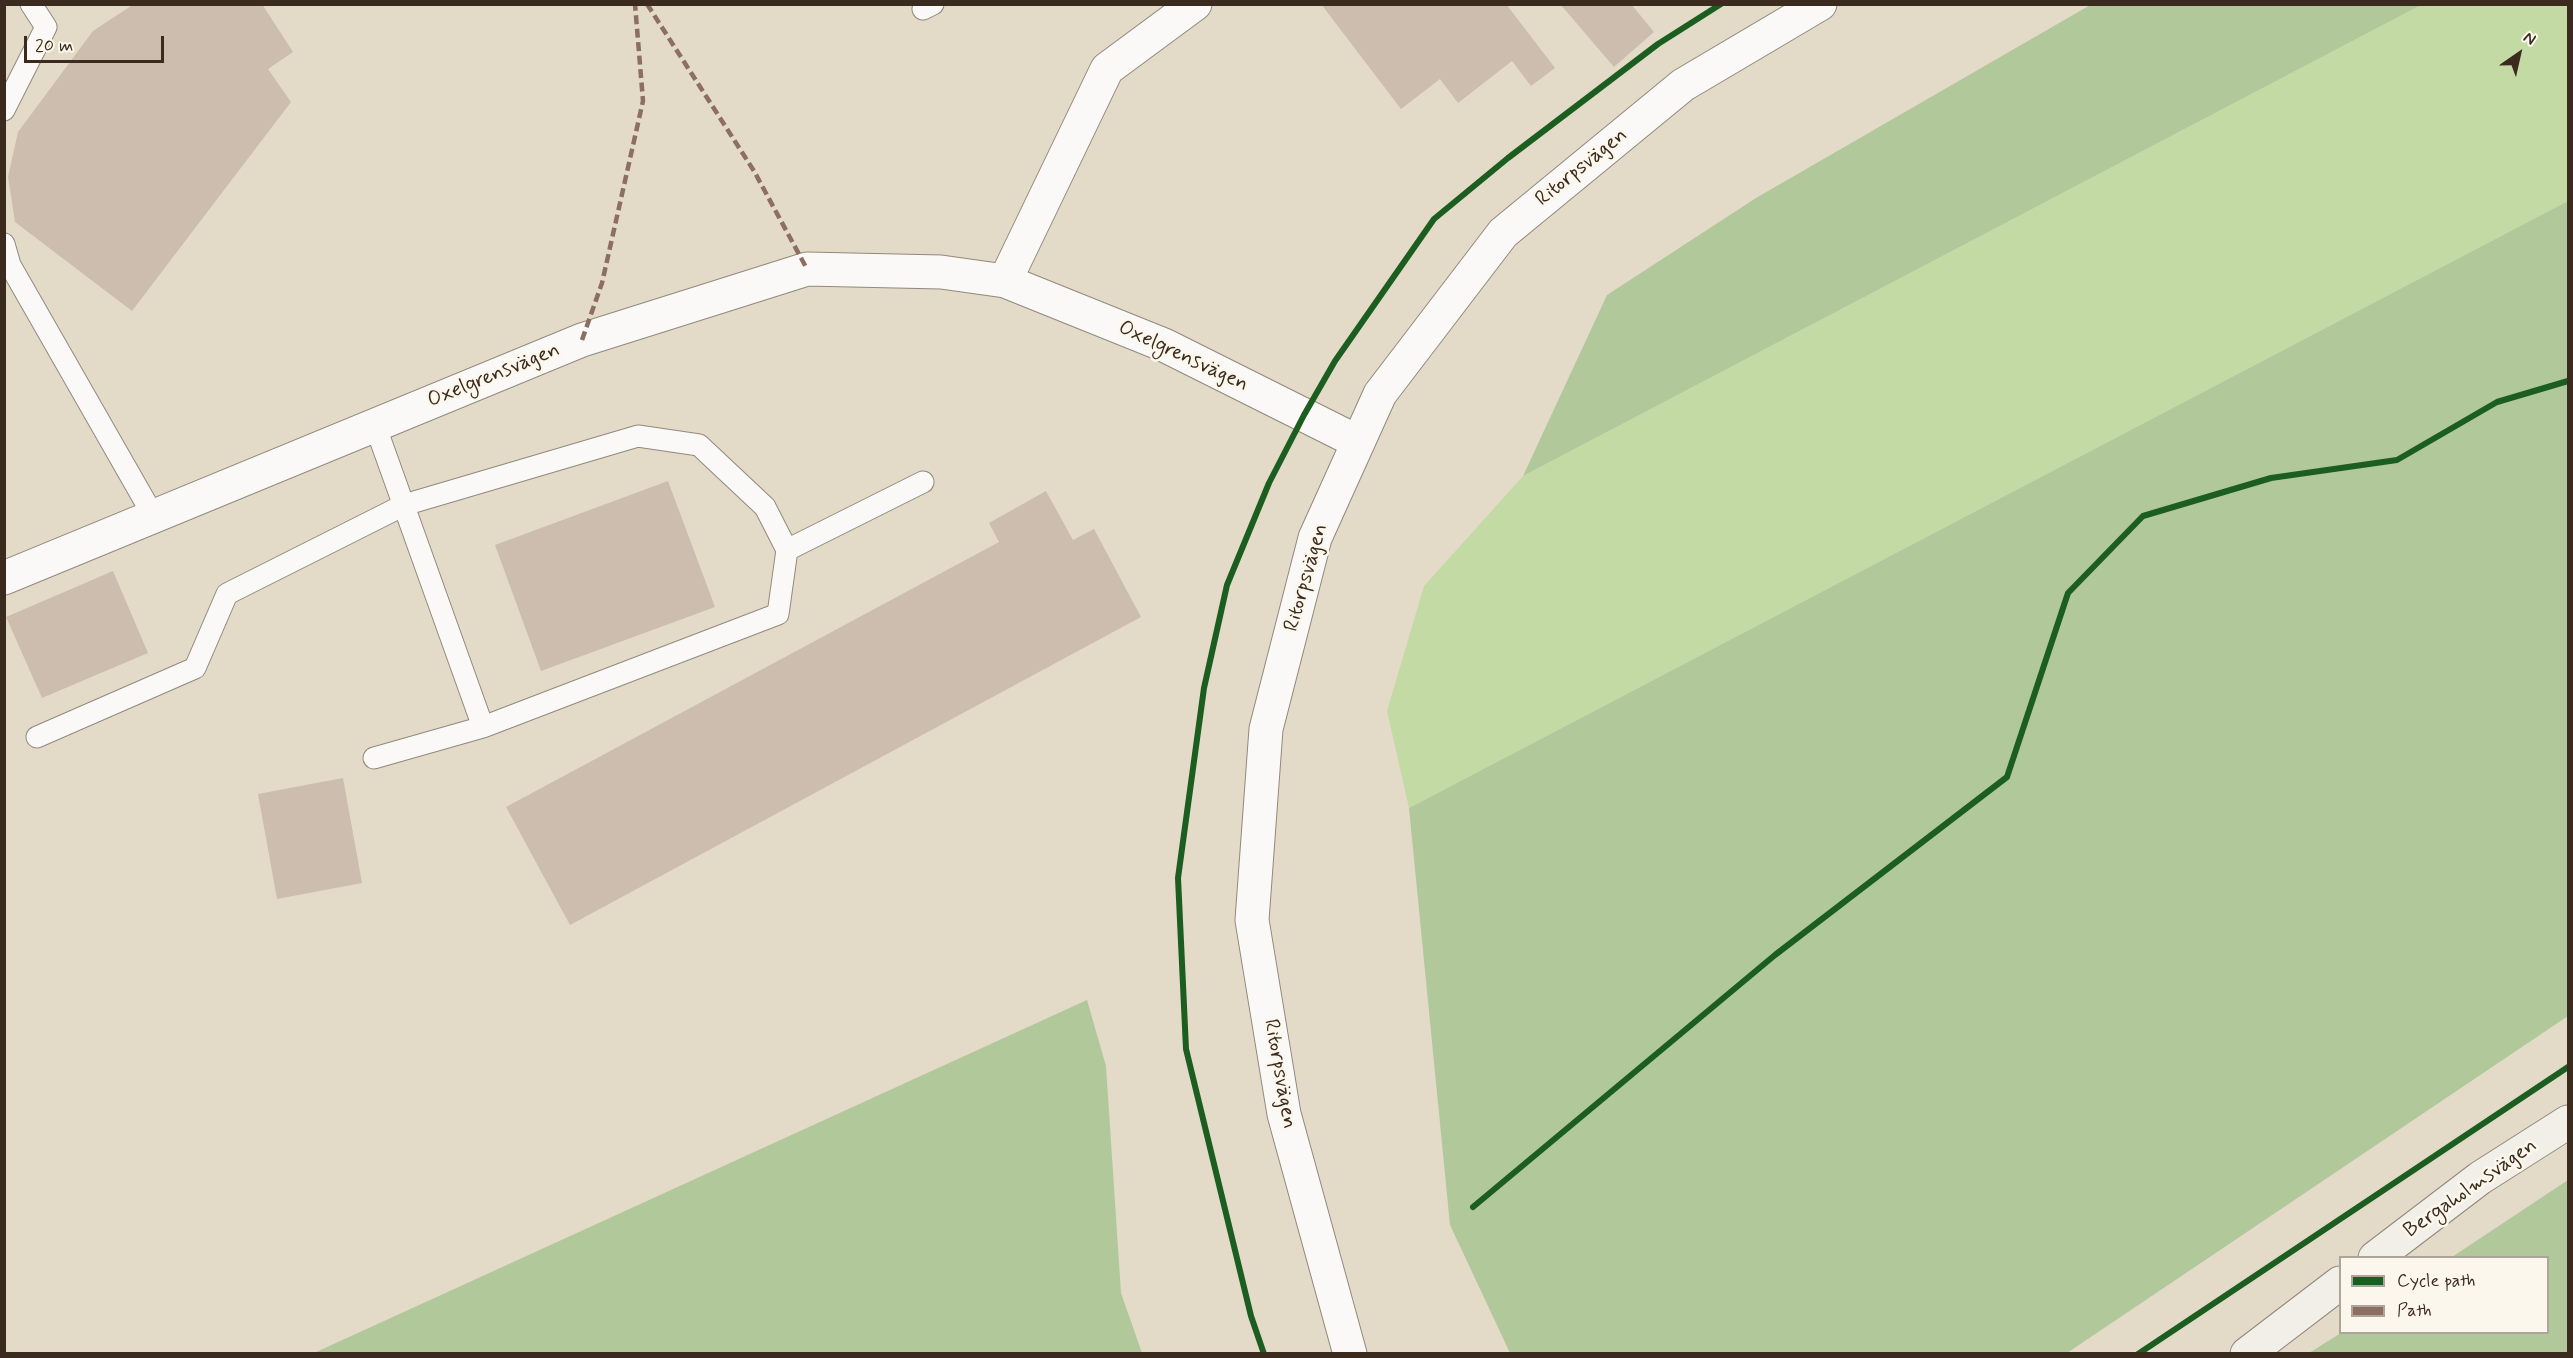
<!DOCTYPE html>
<meta charset="utf-8">
<style>
body{margin:0}
#map{position:relative;width:2573px;height:1358px;overflow:hidden;background:#e4dac8;font-family:Mynerve,sans-serif}
canvas{display:block}
.frame{position:absolute;inset:0;border:6px solid #3b2a1e;pointer-events:none}
.legend{position:absolute;left:2339px;top:1256px;width:210px;height:78px;box-sizing:border-box;background:#fbf7ec;border:2px solid #aea59a;margin:0;padding:8px 10px;list-style:none;font-size:18px;color:#3b2a1e}
.legend li{display:flex;align-items:center;gap:12px;height:30px}
.legend b{width:30px;border:2px solid #aea59a}
.north{position:absolute;left:2489px;top:24px;width:60px;height:60px;-webkit-text-stroke:4px #fbf7ec;paint-order:stroke;rotate:34deg;font-size:16px;font-weight:700;line-height:24px;text-align:center;color:#3b2a1e}
.north::after{content:'';display:block;margin:auto;width:21px;height:27px;background:#3b2a1e;clip-path:polygon(50% 0,100% 100%,50% 72%,0 100%)}
.scale{position:absolute;left:24px;top:36px;width:140px;height:27px;box-sizing:border-box;border:3px solid #3b2a1e;border-top:0;padding-left:8px;font-size:18px;line-height:21px;white-space:nowrap;color:#3b2a1e;-webkit-text-stroke:4px #fbf7ec;paint-order:stroke}
</style>
<div id="map">
<canvas width="2573" height="1358"></canvas>
<div class="frame"></div>
<ul class="legend">
<li><b style="height:8px;background:#1b5e20"></b>Cycle path</li>
<li><b style="height:8px;background:#8d6e63"></b>Path</li>
</ul>
<div class="north">N</div>
<div class="scale">20 m</div>
</div>
<script>
const ctx = document.querySelector('canvas').getContext('2d');
ctx.lineJoin = 'round';
function fillPath(path, color) { ctx.fillStyle = color; ctx.fill(path, 'evenodd'); }
const toPath = rows => new Path2D(rows.map(r => 'M' + r).join(''));
function stroke(path, color, width, dash) { ctx.strokeStyle = color; ctx.lineWidth = width; ctx.lineCap = dash ? 'butt' : 'round'; ctx.setLineDash(dash || []); ctx.stroke(path); }
function write(font, color, halo, rows, align = 'center') {
  ctx.font = font + ' Mynerve,sans-serif'; ctx.lineWidth = 5; ctx.setLineDash([]); ctx.textBaseline = 'middle'; ctx.strokeStyle = halo; ctx.fillStyle = color; for (const [text, x, y, turn = 0] of rows) {
    ctx.save(); ctx.translate(x, y); ctx.rotate((+turn || 0) * Math.PI / 180); ctx.textAlign = isNaN(turn) ? turn : align; if (halo) ctx.strokeText(text, 0, 0); ctx.fillText(text, 0, 0); ctx.restore();
  }
}
fillPath(toPath([
 [2421,5,2568,5,2568,201,1409,808,1387,711,1424,586,1523,476]
]), '#c4daa5');
fillPath(toPath([
 [2092,4,2421,5,1523,476,1607,295,1756,198],
 [2568,201,2568,1016,2067,1353,1510,1353,1450,1225,1409,808],
 [1087,1000,1106,1066,1121,1293,1142,1353,314,1353],
 [2568,1180,2568,1353,2309,1353,2341,1333,2548,1332,2548,1258,2452,1257]
]), '#b1c89a');
fillPath(toPath([
 [134,4,262,4,293,52,268,69,291,102,132,311,15,222,8,177,18,132,93,31],
 [1321,4,1506,4,1555,68,1531,86,1512,61,1458,103,1440,79,1401,109],
 [1560,4,1631,4,1654,32,1614,67],
 [668,481,715,607,541,671,495,545],
 [1046,491,1073,540,1094,529,1141,617,570,925,506,807,999,542,989,523],
 [113,571,148,653,42,698,6,617],
 [343,778,362,883,277,899,258,794]
]), '#cdbdaf');
const service = toPath([
 [923,9,933,4],
 [4,110,46,27,31,4],
 [4,244,10,265,154,517],
 [483,727,778,614,787,550],
 [37,737,195,668,227,594,404,505,638,436,699,445,765,507,787,550,923,482],
 [374,758,483,727,375,425]
]);
const minor = toPath([
 [1005,281,1107,69,1195,4],
 [4,578,582,340,807,269,941,272,1005,281,1164,345,1358,442]
]);
const tertiary = toPath([
 [1350,1354,1284,1114,1252,920,1266,729,1315,538,1380,394,1503,233,1683,85,1820,4]
]);
const secondary = toPath([
 [2375,1258,2480,1178,2568,1122],
 [2247,1354,2340,1283]
]);
stroke(service, '#90897d', 23);
stroke(minor, '#90897d', 35);
stroke(tertiary, '#90897d', 35);
stroke(secondary, '#90897d', 35);
stroke(service, '#fbf9f7', 21);
stroke(minor, '#fbf9f7', 33);
stroke(tertiary, '#fbf9f7', 33);
stroke(secondary, '#f2efe8', 33);
stroke(toPath([
 [647,4,754,171,807,269],
 [582,340,602,283,643,101,635,4]
]), '#8d6e63', 4.5, [9, 4.5]);
stroke(toPath([
 [1473,1207,1775,955,2007,777,2068,593,2143,516,2271,478,2397,460,2497,402,2568,381],
 [1264,1354,1251,1316,1186,1049,1178,878,1204,688,1227,585,1269,483,1304,415,1335,361,1434,219,1508,158,1658,44,1721,4],
 [2138,1354,2568,1067]
]), '#1b5e20', 6);
write('21px', '#3b2a1e', '#fbf7ec', [
 ["Ritorpsvägen",1582,168,-39],
 ["Oxelgrensvägen",1183,357,25],
 ["Oxelgrensvägen",494,376,-22],
 ["Ritorpsvägen",1307,578,-74],
 ["Ritorpsvägen",1279,1074,80],
 ["Bergaholmsvägen",2471,1189,-35]
]);
</script>
